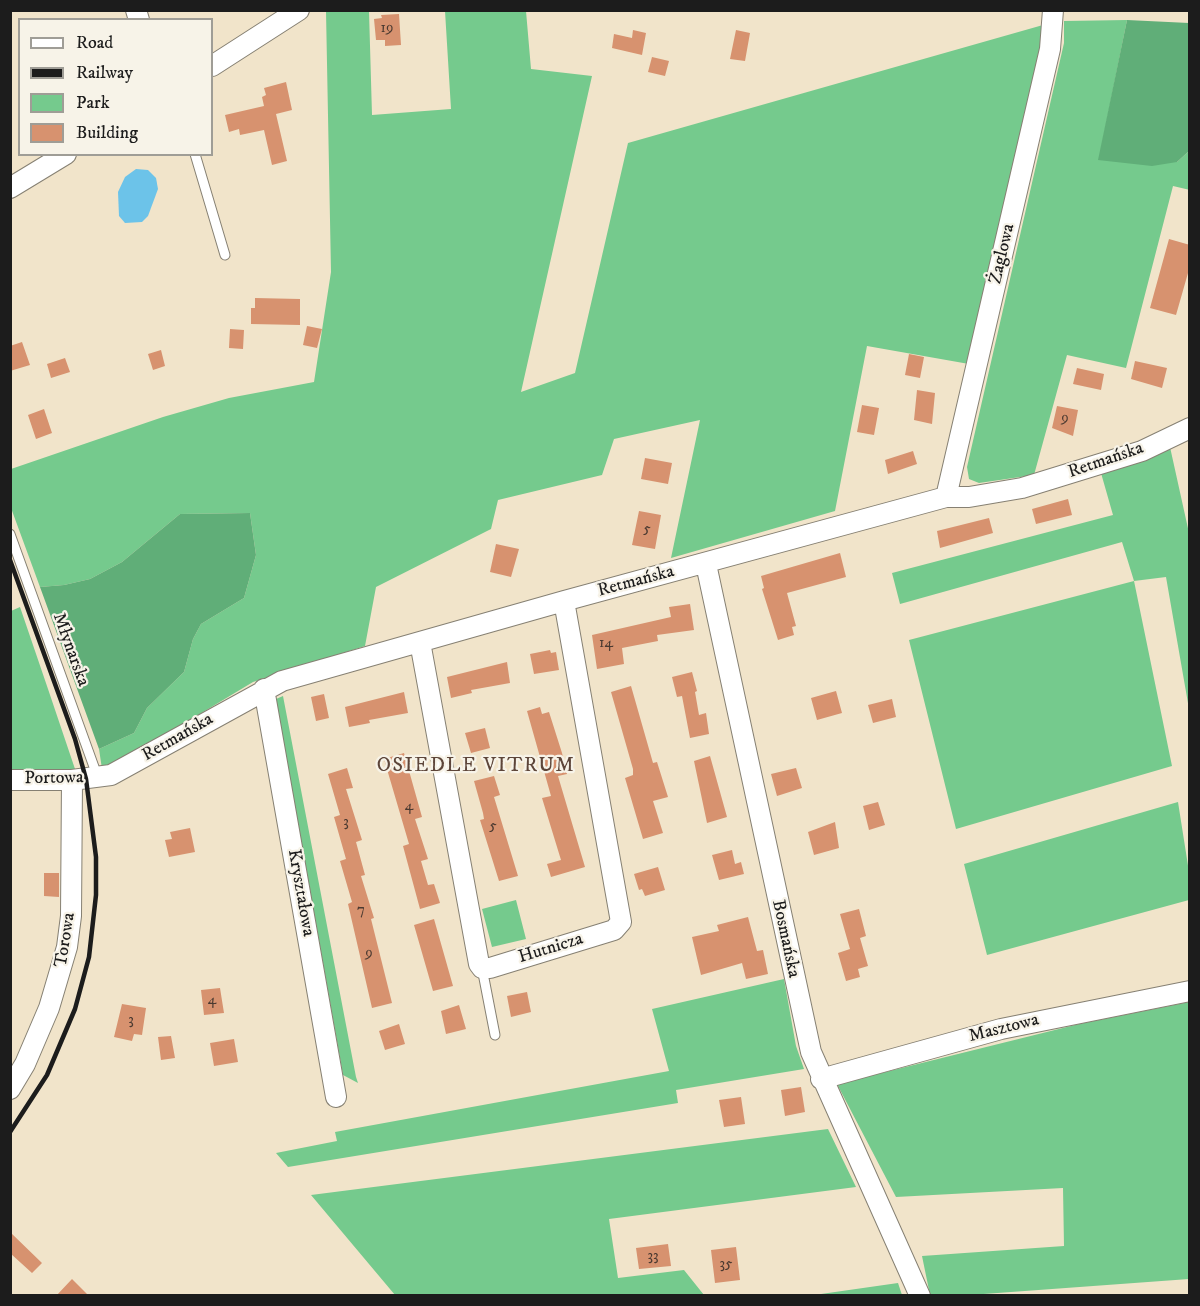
<!DOCTYPE html>
<meta charset="utf-8">
<style>
body{margin:0}
#map{position:relative;width:1200px;height:1306px;overflow:hidden;background:#f1e4ca;font-family:"IM FELL DW Pica",serif}
canvas{display:block}
.frame{position:absolute;inset:0;border:12px solid #1c1c1c;pointer-events:none}
.legend{position:absolute;left:18px;top:18px;width:195px;height:138px;box-sizing:border-box;background:#f7f3e8;border:2px solid #9f9d96;margin:0;padding:8px 10px;list-style:none;font-size:18px;color:#1c1c1c}
.legend li{display:flex;align-items:center;gap:12px;height:30px}
.legend b{width:30px;border:2px solid #9f9d96}
</style>
<div id="map">
<canvas width="1200" height="1306"></canvas>
<div class="frame"></div>
<ul class="legend">
<li><b style="height:8px;background:#fff"></b>Road</li>
<li><b style="height:8px;background:#1c1c1c"></b>Railway</li>
<li><b style="height:16px;background:#75ca8d"></b>Park</li>
<li><b style="height:16px;background:#d7926f"></b>Building</li>
</ul>
</div>
<script>
const ctx = document.querySelector('canvas').getContext('2d');
ctx.lineJoin = 'round';
function fillPath(path, color) { ctx.fillStyle = color; ctx.fill(path, 'evenodd'); }
const toPath = rows => new Path2D(rows.map(r => 'M' + r).join(''));
function stroke(path, color, width, dash) { ctx.strokeStyle = color; ctx.lineWidth = width; ctx.lineCap = dash ? 'butt' : 'round'; ctx.setLineDash(dash || []); ctx.stroke(path); }
function write(font, color, halo, rows, align = 'center') {
  ctx.font = font + ' "IM FELL DW Pica",serif'; ctx.lineWidth = 4.5; ctx.setLineDash([]); ctx.textBaseline = 'middle'; ctx.strokeStyle = halo; ctx.fillStyle = color; for (const [text, x, y, turn = 0] of rows) {
    ctx.save(); ctx.translate(x, y); ctx.rotate((+turn || 0) * Math.PI / 180); ctx.textAlign = isNaN(turn) ? turn : align; if (halo) ctx.strokeText(text, 0, 0); ctx.fillText(text, 0, 0); ctx.restore();
  }
}
fillPath(toPath([
 [326,11,369,11,372,115,451,109,445,11,526,11,531,69,592,76,521,392,575,373,628,143,1043,25,1042,45,969,364,867,346,835,511,671,558,700,420,614,439,602,475,498,500,491,529,376,587,365,646,253,682,120,762,102,769,99,749,134,733,147,708,184,672,193,639,201,624,244,598,256,555,250,513,180,514,122,562,90,579,64,585,40,587,11,508,11,469,163,417,229,398,314,382,331,272],
 [1127,20,1099,159,1177,162,1189,151,1190,190,1173,186,1126,368,1067,355,1034,475,979,483,969,479,967,467,1064,43,1064,21],
 [1170,447,1189,533,1189,709,1166,577,1134,581,1172,766,956,829,909,640,1134,581,1122,542,900,604,892,573,1113,515,1101,473],
 [20,607,48,689,75,769,11,774,11,611],
 [283,696,356,1077,358,1083,343,1075,276,699],
 [1178,802,1189,872,1189,900,987,955,964,864],
 [516,900,526,939,492,947,482,909],
 [784,979,796,1046,804,1069,676,1090,678,1103,288,1167,276,1153,337,1141,335,1132,669,1071,652,1009],
 [1189,1002,1189,1279,970,1295,930,1295,922,1256,1064,1246,1063,1188,896,1197,837,1084,1079,1024],
 [828,1129,856,1187,609,1219,618,1278,684,1270,704,1295,395,1295,311,1195],
 [898,1283,902,1295,814,1295]
]), '#75ca8d');
fillPath(toPath([
 [1127,20,1189,23,1189,151,1177,162,1152,166,1098,160],
 [250,513,256,555,244,598,201,624,193,639,184,672,147,708,134,733,99,749,40,587,64,585,90,579,122,562,180,514]
]), '#60ae78');
fillPath(toPath([
 [136,169,148,170,156,178,158,189,148,216,142,222,125,223,119,216,118,192,125,177]
]), '#6cc3e9');
fillPath(toPath([
 [399,14,401,45,385,46,385,40,376,40,374,19,382,18,381,15],
 [633,30,646,33,642,55,612,48,614,34,632,38],
 [736,30,750,33,745,61,730,59],
 [652,57,669,61,665,76,648,72],
 [286,82,292,110,276,114,287,161,272,165,264,130,240,135,239,129,229,132,225,115,264,106,262,97,266,95,264,88],
 [1169,239,1190,245,1190,266,1176,315,1150,308],
 [255,298,300,299,300,325,251,324,251,308,255,308],
 [307,326,322,329,317,348,303,345],
 [230,329,244,330,243,349,229,348],
 [22,342,30,365,10,371,10,346],
 [161,350,165,366,153,370,148,354],
 [909,354,924,357,920,378,905,375],
 [65,358,70,372,51,378,47,364],
 [1135,361,1167,368,1162,388,1131,379],
 [1077,368,1104,374,1101,390,1073,384],
 [917,390,935,393,932,424,914,420],
 [862,405,879,408,874,435,857,432],
 [1057,406,1078,410,1073,436,1052,428],
 [44,409,52,433,36,439,28,415],
 [913,451,917,464,888,474,885,460],
 [645,458,672,463,668,484,641,479],
 [1068,499,1072,515,1036,524,1032,509],
 [639,511,661,515,655,549,632,545],
 [989,518,993,533,940,548,937,531],
 [496,544,519,549,511,577,490,572],
 [840,553,846,577,787,593,796,626,792,627,794,635,778,640,762,589,764,588,761,576],
 [690,604,694,630,657,635,658,641,622,648,624,664,597,669,592,635,671,617,669,607],
 [550,650,551,653,556,652,559,670,534,674,530,654],
 [507,662,510,683,471,690,472,693,451,698,447,677],
 [692,672,697,691,695,692,699,715,706,713,709,734,690,738,682,696,677,697,672,677],
 [631,686,653,763,657,762,668,797,653,801,663,833,643,839,625,778,633,775,633,769,611,692],
 [836,691,842,713,817,720,811,698],
 [404,692,408,713,369,720,370,723,349,727,345,707],
 [324,694,329,718,316,721,311,697],
 [892,699,896,717,873,723,868,705],
 [540,707,542,714,549,712,562,753,567,774,558,776,585,867,551,877,547,864,561,860,542,798,551,796,527,711],
 [485,728,490,748,471,753,465,733],
 [404,753,422,817,415,819,428,859,421,861,428,885,434,884,440,903,420,909,403,846,409,844,384,759],
 [710,756,727,817,707,823,694,761],
 [347,768,353,788,346,789,362,840,356,842,365,875,361,876,374,918,371,919,392,1003,372,1008,348,904,352,902,340,861,346,859,334,817,340,815,328,774],
 [796,768,802,788,777,796,771,774],
 [494,776,500,795,494,797,518,876,499,881,480,820,484,819,483,813,474,781],
 [878,802,885,825,869,830,863,806],
 [835,822,839,848,814,855,808,832],
 [190,828,195,852,169,857,165,840,172,839,170,832],
 [732,850,735,864,741,862,744,874,719,880,712,855],
 [658,867,665,890,645,896,642,889,639,890,634,874],
 [44,873,59,873,59,897,44,896],
 [859,909,866,936,860,938,868,966,858,969,860,977,846,981,838,953,850,949,840,914],
 [748,917,757,951,763,950,768,974,746,979,742,963,701,975,692,937,719,931,717,925],
 [434,919,453,986,433,991,414,925],
 [220,988,224,1013,204,1015,201,990],
 [527,992,531,1012,511,1017,507,996],
 [122,1004,146,1008,142,1035,134,1034,132,1041,114,1037],
 [459,1005,466,1029,446,1034,441,1011],
 [399,1024,405,1044,385,1050,379,1031],
 [171,1036,175,1058,161,1060,158,1037],
 [234,1039,238,1062,214,1066,210,1043],
 [801,1087,805,1112,785,1116,781,1090],
 [741,1097,745,1124,724,1127,719,1100],
 [10,1232,42,1263,32,1273,10,1253],
 [668,1244,671,1266,639,1269,636,1248],
 [736,1247,740,1280,715,1283,711,1250],
 [72,1279,89,1296,56,1296]
]), '#d7926f');
const lane = toPath([
 [195,154,225,255],
 [10,534,98,778],
 [482,968,495,1035]
]);
const street = toPath([
 [136,10,139,20],
 [212,66,299,10],
 [10,188,66,154],
 [946,497,1050,49,1053,10],
 [706,564,811,1052,920,1296],
 [420,642,479,964,482,968,490,968,614,930,621,922,564,601],
 [264,689,336,1097],
 [10,780,72,780,111,775,282,681,564,601,946,497,969,497,1022,488,1142,451,1190,428],
 [821,1079,1001,1029,1190,991],
 [10,1089,25,1064,49,1008,67,947,71,916,72,780]
]);
stroke(lane, '#868073', 11);
stroke(street, '#868073', 22);
stroke(lane, '#fff', 9);
stroke(street, '#fff', 20);
stroke(toPath([
 [10,560,75,739,86,779,96,857,96,895,89,957,75,1009,47,1075,10,1132]
]), '#1c1c1c', 4.5);
write('15px', '#4b3a31', null, [
 ["19",387,29],
 ["9",1065,419],
 ["5",647,530],
 ["14",606,644],
 ["4",409,807],
 ["3",346,823],
 ["5",493,827],
 ["7",361,911],
 ["9",369,954],
 ["4",212,1001],
 ["3",131,1021],
 ["33",653,1257],
 ["35",726,1265]
]);
write('18px', '#1c1c1c', '#f7f3e8', [
 ["Żaglowa",1003,254,-77],
 ["Retmańska",1106,461,-19],
 ["Retmańska",636,582,-15],
 ["Młynarska",70,650,70],
 ["Retmańska",178,738,-30],
 ["Portowa",54,779,-1],
 ["Kryształowa",300,893,80],
 ["Bosmańska",785,939,78],
 ["Torowa",66,940,-81],
 ["Hutnicza",551,949,-17],
 ["Masztowa",1004,1029,-14]
]);
ctx.letterSpacing = '1.5px';
write('20px', '#5d4539', '#f7f3e8', [
 ["OSIEDLE VITRUM",476,767]
]);
ctx.letterSpacing = '0px';
</script>
